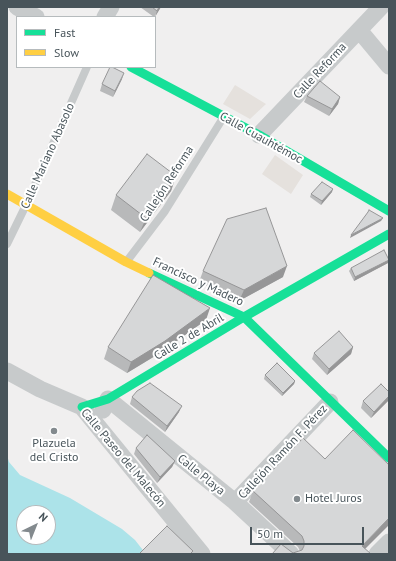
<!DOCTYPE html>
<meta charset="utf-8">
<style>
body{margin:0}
#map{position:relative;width:396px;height:561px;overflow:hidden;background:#f0efef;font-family:"PT Sans",sans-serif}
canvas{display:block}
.frame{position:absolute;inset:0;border:8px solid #48545a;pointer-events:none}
.legend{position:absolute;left:16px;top:16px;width:140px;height:52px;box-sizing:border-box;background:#fff;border:1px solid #b6bbbd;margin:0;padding:5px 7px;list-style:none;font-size:12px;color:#48545a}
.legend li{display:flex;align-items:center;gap:8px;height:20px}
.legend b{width:20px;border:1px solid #b6bbbd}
.north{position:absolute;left:16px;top:505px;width:40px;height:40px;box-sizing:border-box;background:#fff;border:1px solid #b6bbbd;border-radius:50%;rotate:43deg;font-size:11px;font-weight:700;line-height:16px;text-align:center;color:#48545a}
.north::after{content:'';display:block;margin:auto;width:14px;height:18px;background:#838a8e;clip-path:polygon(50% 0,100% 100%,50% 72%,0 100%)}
.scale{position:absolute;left:250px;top:527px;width:114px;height:18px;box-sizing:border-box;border:2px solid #48545a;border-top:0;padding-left:5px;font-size:12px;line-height:14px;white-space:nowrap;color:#48545a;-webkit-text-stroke:3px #fff;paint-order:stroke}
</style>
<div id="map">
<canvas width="396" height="561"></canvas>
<div class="frame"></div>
<ul class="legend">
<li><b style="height:5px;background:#16e098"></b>Fast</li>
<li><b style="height:5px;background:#ffcf43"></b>Slow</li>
</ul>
<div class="north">N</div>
<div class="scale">50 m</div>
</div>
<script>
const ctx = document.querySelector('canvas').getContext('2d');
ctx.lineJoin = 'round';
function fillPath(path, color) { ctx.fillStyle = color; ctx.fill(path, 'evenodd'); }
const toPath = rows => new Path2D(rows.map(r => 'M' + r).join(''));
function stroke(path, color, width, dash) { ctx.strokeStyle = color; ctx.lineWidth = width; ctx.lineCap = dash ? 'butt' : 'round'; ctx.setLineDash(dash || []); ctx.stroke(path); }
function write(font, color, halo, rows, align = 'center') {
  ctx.font = font + ' "PT Sans",sans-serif'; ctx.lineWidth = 4; ctx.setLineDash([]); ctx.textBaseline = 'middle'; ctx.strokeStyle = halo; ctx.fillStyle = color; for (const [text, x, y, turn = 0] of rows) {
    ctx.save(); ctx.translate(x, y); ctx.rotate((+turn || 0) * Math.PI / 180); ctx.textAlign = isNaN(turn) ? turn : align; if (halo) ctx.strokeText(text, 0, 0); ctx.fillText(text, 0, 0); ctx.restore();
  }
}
fillPath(toPath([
 [235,85,266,104,250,119,223,104],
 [275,155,303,175,291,194,262,174]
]), '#e5e1dd');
fillPath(toPath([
 [7,455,9,462,20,475,70,498,122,529,135,540,146,554,7,554],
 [24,513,48,513,48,537,24,537]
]), '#ace3e9');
stroke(toPath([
 [7,244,26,205,87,67],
 [127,261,165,211,223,118]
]), '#c7cacb', 8);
stroke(toPath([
 [17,7,36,17],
 [105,17,111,7],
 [359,30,389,66],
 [259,135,381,7],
 [7,371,40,389,82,407,202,554],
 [103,410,108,399,235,502,291,554],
 [235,502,330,402],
 [377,554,389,542]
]), '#c7cacb', 17);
stroke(toPath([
 [131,67,259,135,389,211],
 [149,273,244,317,389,458],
 [82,407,108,399,244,317,389,234]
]), '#16e098', 9);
stroke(toPath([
 [7,194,126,262,149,273]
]), '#ffcf43', 9);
fillPath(toPath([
 [140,7,161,7,154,17],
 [122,79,113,97,100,91,102,84],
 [307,96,340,97,338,104,329,116,304,102],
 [176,176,171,191,140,232,111,210,116,195],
 [332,192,321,205,310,197,311,194],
 [389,260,388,263,354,281,349,271,351,268],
 [203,271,283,277,239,301,199,282],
 [206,320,160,353,127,373,104,359,108,347],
 [353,347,351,354,327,375,312,359,314,353],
 [265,375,295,381,294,384,282,396,264,379],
 [389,392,388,401,371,418,361,408,363,401],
 [132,397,179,412,165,432,130,404],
 [136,448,175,461,172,467,157,483,134,454],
 [253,491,389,525,293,553,300,551,298,547,249,502]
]), '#b8b9ba');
fillPath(toPath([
 [159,7,161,7,155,17,157,11],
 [124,73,122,79,113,97,115,91],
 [340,97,338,104,329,116,332,109],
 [176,176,171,191,140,232,146,218],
 [333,189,332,192,321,205,322,201],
 [383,218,381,221,350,238,351,235],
 [389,260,388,263,354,281,355,277],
 [287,266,283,277,239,301,244,290],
 [210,308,206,320,160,353,127,373,131,362],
 [353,347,351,354,327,375,329,369],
 [295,381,294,384,282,396,283,393],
 [389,396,388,401,371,418,374,412],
 [182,406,179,412,165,432,167,426],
 [175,461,172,467,157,483,160,477],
 [389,518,389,525,360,554,362,546]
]), '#969697');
const building = toPath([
 [152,7,159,7,157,11,152,7],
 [110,67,112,67,124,73,115,91,102,84,110,67],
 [320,81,340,97,332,109,307,96,320,81],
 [147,154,176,176,146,218,116,195,147,154],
 [322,182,333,189,322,201,311,194,322,182],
 [266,208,287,266,244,290,203,271,227,219,266,208],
 [369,210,383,218,351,235,368,212,369,210],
 [384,250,389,260,355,277,351,268,384,250],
 [153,275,210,308,165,341,131,362,108,347,153,275],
 [339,331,353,347,329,369,314,353,339,331],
 [277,363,295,381,283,393,265,375,277,363],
 [150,383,182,406,167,426,132,397,137,391,150,383],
 [381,384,389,392,389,396,374,412,363,401,381,384],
 [353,430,389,465,389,518,362,546,371,554,272,554,281,544,293,553,302,550,304,546,304,541,302,536,253,491,303,438,325,459,353,430],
 [147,435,175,461,160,477,136,448,147,435],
 [167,526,193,551,190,554,139,554,167,526]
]);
fillPath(building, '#d6d7d8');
stroke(building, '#969697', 1);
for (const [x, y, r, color] of [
 [54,431,4,"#838a8e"],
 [297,499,4,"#838a8e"]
]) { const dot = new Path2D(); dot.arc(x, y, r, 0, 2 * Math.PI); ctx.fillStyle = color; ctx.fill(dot); stroke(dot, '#fff', 1.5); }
write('12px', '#48545a', '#fff', [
 ["Calle Reforma",320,71,-47],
 ["Calle Cuauhtémoc",261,138,29],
 ["Calle Mariano Abasolo",48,156,-66],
 ["Callejón Reforma",167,184,-57],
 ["Francisco y Madero",198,282,25],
 ["Calle 2 de Abril",189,337,-31],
 ["Callejón Ramón F. Pérez",283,452,-47],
 ["Calle Paseo del Malecón",123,458,50],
 ["Calle Playa",201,475,39]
]);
write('12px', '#48545a', '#fff', [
 ["Plazuela",54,444],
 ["del Cristo",54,458],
 ["Hotel Juros",305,499,"left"]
]);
</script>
